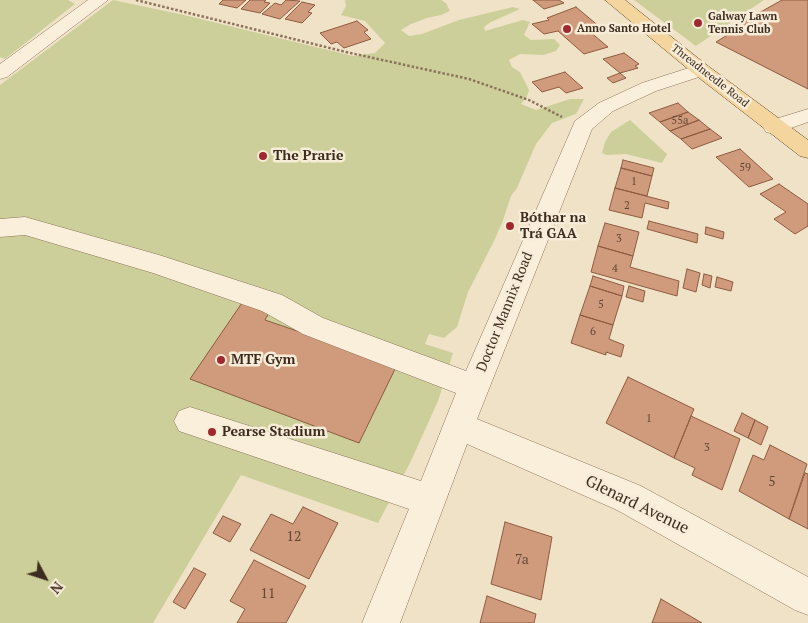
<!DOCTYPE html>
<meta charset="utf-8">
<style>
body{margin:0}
#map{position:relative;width:808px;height:623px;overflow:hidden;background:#f0e2c7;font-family:"PT Serif",serif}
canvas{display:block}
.north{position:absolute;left:20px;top:553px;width:50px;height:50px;-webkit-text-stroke:4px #f7ecd7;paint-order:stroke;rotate:130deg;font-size:14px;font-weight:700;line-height:20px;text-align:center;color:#3d2c1f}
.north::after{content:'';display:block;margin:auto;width:18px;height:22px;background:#3d2c1f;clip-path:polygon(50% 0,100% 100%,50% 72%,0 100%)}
</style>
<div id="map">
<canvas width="808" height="623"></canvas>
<div class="north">N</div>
</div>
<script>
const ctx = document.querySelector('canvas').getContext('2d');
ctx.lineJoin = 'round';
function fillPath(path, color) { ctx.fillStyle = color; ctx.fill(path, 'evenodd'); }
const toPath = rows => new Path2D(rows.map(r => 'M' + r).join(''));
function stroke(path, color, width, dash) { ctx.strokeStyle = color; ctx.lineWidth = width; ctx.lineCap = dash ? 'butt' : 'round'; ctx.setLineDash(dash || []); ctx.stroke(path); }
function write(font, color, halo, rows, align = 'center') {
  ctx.font = font + ' "PT Serif",serif'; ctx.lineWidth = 5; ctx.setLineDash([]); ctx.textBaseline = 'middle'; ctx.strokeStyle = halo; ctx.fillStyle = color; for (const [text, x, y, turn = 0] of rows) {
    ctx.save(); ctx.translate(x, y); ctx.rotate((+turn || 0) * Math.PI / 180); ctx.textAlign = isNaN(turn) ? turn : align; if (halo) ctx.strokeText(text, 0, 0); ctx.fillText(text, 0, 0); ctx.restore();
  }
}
fillPath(toPath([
 [0,0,68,0,75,4,5,59,0,57],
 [113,0,184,15,353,56,375,53,385,43,365,21,341,15,346,6,345,0,441,0,446,3,450,11,441,15,427,18,411,24,401,30,409,36,422,34,459,20,513,7,520,9,491,22,484,27,485,31,523,20,530,22,524,35,531,40,554,39,560,45,556,51,543,55,520,54,509,60,512,67,520,72,529,90,527,96,521,104,536,110,570,99,584,99,576,114,552,123,536,144,517,188,511,196,502,223,494,241,468,292,457,327,444,338,429,334,425,344,453,353,438,401,410,463,378,523,241,475,153,623,0,623,0,85],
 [634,0,764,0,696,46],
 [630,120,667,154,662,163,626,154,607,155,602,153,605,142,611,132]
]), '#cccf9a');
const building = toPath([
 [223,0,246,0,237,8,219,4,223,0],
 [250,0,266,0,264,2,270,3,260,13,241,9,250,0],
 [286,0,300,1,280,19,262,14,275,3,281,5,286,0],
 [533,0,559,0,564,3,544,9,533,0],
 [782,0,808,0,808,89,716,42,729,34,725,32,782,0],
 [302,2,315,5,308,12,312,13,302,23,285,19,302,2],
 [576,7,601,28,589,31,608,47,584,54,558,31,544,34,532,24,549,20,547,18,576,7],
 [357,21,368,30,364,32,371,39,344,48,337,42,331,44,320,33,357,21],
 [624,53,639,64,635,66,638,68,620,73,603,59,624,53],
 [565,72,583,88,566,93,559,87,542,92,532,82,565,72],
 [620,73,626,78,613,83,607,78,620,73],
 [678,103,688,112,660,122,649,113,678,103],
 [688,112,699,120,670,131,660,122,688,112],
 [699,120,710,129,681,139,670,131,699,120],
 [710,129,722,138,692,149,681,139,710,129],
 [740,149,773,179,749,187,716,157,740,149],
 [623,160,654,168,652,176,621,168,623,160],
 [621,168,652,176,647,196,615,188,621,168],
 [779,184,808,204,808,226,795,234,774,219,786,212,760,194,779,184],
 [615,188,669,202,668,209,645,203,642,218,609,210,615,188],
 [649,221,698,234,697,243,647,229,649,221],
 [605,223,639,232,633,256,598,246,605,223],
 [706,227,724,232,723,239,705,234,706,227],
 [598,246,633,256,630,267,679,281,677,296,591,272,598,246],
 [687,269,700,273,696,292,683,288,687,269],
 [704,274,712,276,710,288,702,285,704,274],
 [593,276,624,286,622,296,590,286,593,276],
 [717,277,733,282,731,291,715,287,717,277],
 [590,286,622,296,613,325,580,315,590,286],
 [629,286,645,291,643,302,626,297,629,286],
 [244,300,271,309,265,320,397,365,359,443,190,379,244,300],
 [580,315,613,325,609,339,624,345,621,357,606,352,606,355,571,343,580,315],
 [628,377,694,409,674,458,606,423,628,377],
 [742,413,755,420,748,438,734,431,742,413],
 [691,416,740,439,722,490,692,475,695,468,674,458,691,416],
 [755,420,768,427,761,445,748,438,755,420],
 [770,445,807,464,789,519,739,491,753,455,764,460,770,445],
 [805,473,808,474,808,529,789,519,805,473],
 [303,507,338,523,309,579,250,550,271,514,293,524,303,507],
 [223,516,241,524,230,542,213,533,223,516],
 [505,522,552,537,541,600,491,584,505,522],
 [254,560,306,586,286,623,237,623,245,609,230,601,254,560],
 [194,568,206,574,185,609,173,602,194,568],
 [487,596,536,614,534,623,480,623,487,596],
 [661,599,702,623,652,623,661,599]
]);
fillPath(building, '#d09a7c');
stroke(building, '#8d5b40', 1);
const minor = toPath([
 [88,0,108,0,7,77,0,79,0,64,88,0],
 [701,64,708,66,711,70,708,74,656,91,613,111,592,129,477,419,641,486,808,577,808,615,795,610,617,510,467,444,400,623,362,623,409,509,179,431,174,421,179,411,190,407,421,481,456,393,303,334,262,311,153,273,25,235,0,237,0,219,25,217,159,255,282,295,323,318,466,371,575,121,599,103,642,83,701,64],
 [808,109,808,122,774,134,766,132,763,127,766,122,808,109]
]);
const major = toPath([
 [605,0,625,0,708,66,808,140,808,158,800,156,694,74,605,0]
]);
stroke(minor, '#8d735b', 1);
stroke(major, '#5b412f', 1);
stroke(toPath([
 [136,0,346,52,469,79,529,100,562,117]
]), '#8d735b', 2.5, [2.5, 2]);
fillPath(minor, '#faefdb');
fillPath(major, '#f4d59e');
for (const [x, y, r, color] of [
 [698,23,5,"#9f292f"],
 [567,29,5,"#9f292f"],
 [263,156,5,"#9f292f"],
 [510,226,5,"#9f292f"],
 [221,360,5,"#9f292f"],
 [212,432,5,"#9f292f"]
]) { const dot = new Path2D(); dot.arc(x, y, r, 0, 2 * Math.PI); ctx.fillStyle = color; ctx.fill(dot); stroke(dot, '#f7ecd7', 2); }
write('bold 11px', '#3d2c1f', '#f7ecd7', [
 ["Galway Lawn",708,17],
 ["Tennis Club",708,30],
 ["Anno Santo Hotel",577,29]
], 'left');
write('11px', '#3d2c1f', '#f7ecd7', [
 ["Threadneedle Road",710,76,38]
]);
write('11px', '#624836', null, [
 ["55a",680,121],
 ["59",745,168],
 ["1",634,182],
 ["2",627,206],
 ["3",619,239],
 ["4",615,269],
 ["5",601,305],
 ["6",593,332],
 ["1",649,419],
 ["3",707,448]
]);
write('bold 14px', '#3d2c1f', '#f7ecd7', [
 ["The Prarie",273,156],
 ["Bóthar na",520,218],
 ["Trá GAA",520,234],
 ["MTF Gym",231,360],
 ["Pearse Stadium",222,432]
], 'left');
write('14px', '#3d2c1f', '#f7ecd7', [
 ["Doctor Mannix Road",505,312,-68]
]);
write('14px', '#624836', null, [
 ["5",772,482],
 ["12",294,537],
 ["7a",522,560],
 ["11",268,594]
]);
write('16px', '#3d2c1f', '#f7ecd7', [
 ["Glenard Avenue",637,505,26]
]);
</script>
